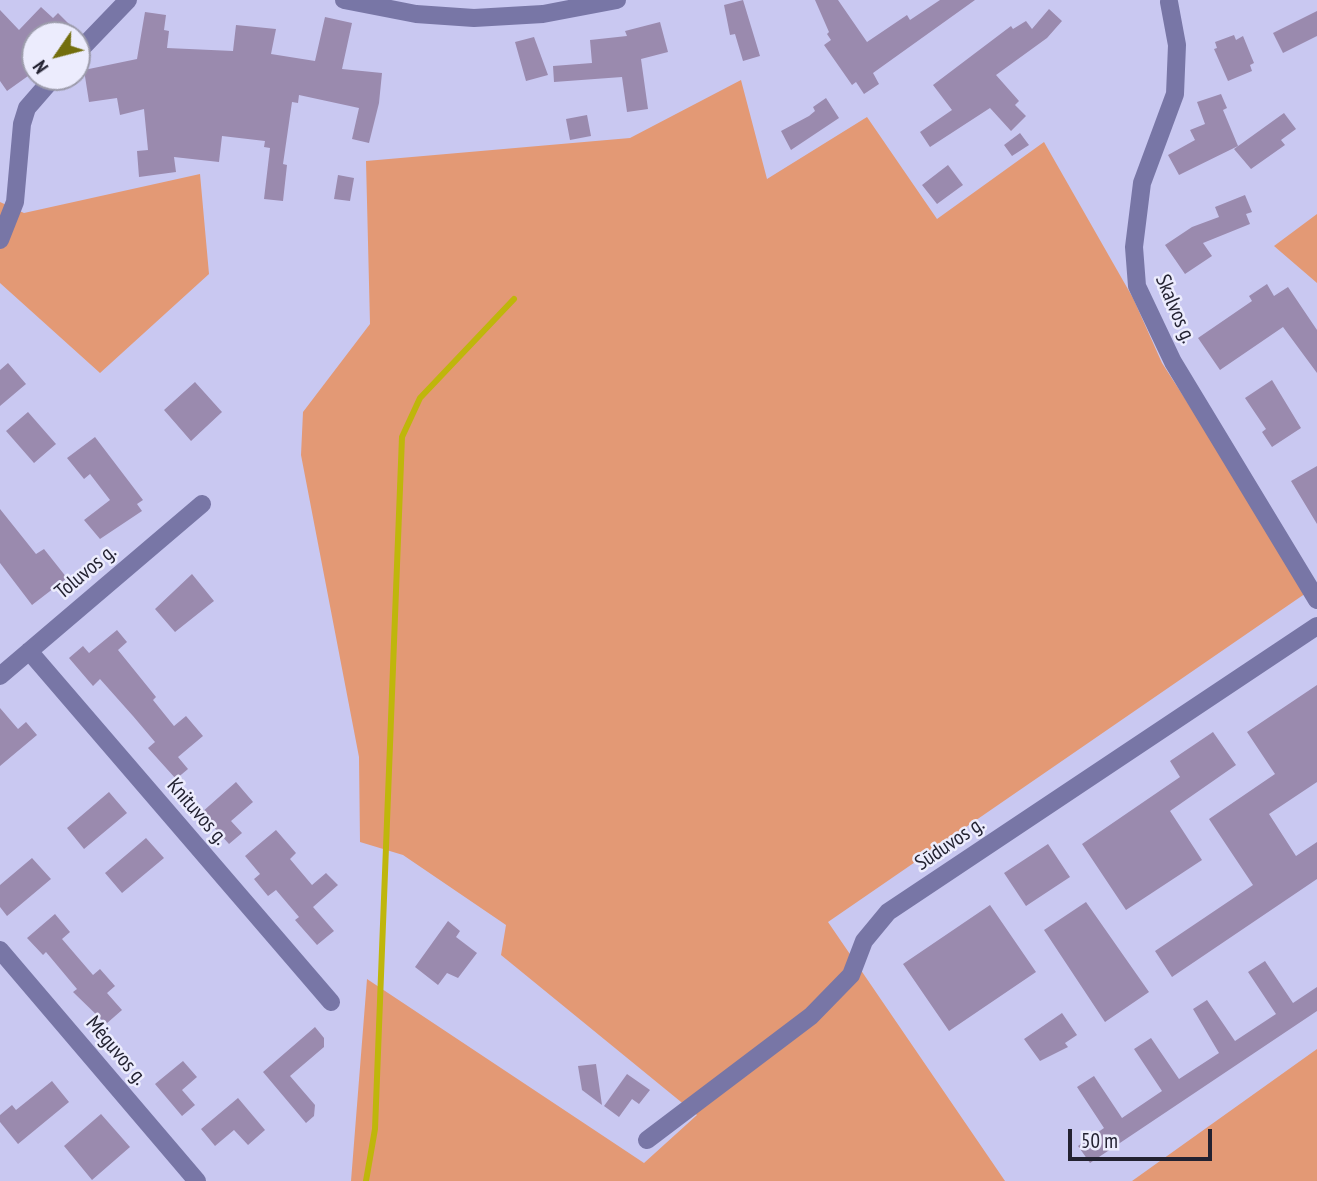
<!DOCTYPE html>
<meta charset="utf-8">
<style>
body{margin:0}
#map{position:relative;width:1317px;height:1181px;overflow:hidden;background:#c9c8f1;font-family:"PT Sans Narrow",sans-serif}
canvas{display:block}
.north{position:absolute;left:21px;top:21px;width:70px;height:70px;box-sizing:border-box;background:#ececfd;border:2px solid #9c9bab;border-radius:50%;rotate:235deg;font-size:19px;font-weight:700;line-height:28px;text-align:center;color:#232231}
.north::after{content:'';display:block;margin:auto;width:24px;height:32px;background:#736e0d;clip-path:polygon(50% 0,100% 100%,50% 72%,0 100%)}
.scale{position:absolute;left:1068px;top:1129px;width:144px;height:32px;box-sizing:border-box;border:4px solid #232231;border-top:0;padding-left:9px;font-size:21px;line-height:24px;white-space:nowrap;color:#232231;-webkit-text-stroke:5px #ececfd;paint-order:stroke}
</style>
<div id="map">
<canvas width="1317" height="1181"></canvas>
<div class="north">N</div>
<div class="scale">50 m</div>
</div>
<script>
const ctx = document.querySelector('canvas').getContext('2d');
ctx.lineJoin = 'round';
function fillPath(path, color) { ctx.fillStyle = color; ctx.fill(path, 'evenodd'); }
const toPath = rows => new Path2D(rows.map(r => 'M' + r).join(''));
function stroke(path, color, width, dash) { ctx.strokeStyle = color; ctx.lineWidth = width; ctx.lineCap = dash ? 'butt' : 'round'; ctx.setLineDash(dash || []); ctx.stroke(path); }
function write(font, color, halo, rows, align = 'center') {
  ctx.font = font + ' "PT Sans Narrow",sans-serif'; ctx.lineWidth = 5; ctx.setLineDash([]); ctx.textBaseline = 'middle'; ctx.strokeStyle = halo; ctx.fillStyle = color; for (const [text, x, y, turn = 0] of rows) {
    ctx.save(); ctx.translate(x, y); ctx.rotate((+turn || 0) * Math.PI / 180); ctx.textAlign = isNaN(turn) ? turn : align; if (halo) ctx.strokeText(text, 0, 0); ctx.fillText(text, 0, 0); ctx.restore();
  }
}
fillPath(toPath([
 [741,80,767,179,867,117,937,219,1044,142,1133,298,1162,363,1309,591,828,922,1005,1181,351,1181,367,979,644,1163,697,1115,501,955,506,925,403,855,360,842,359,757,301,455,303,412,370,324,366,161,630,138],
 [200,174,209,274,100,373,0,283,0,202,24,213],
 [1317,214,1317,283,1274,246],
 [1317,1049,1317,1181,1132,1181]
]), '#e39975');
stroke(toPath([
 [366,1181,375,1129,402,437,420,398,514,299]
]), '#bfb60b', 6);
fillPath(toPath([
 [743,0,760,56,743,61,735,34,730,35,724,5],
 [815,0,838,0,867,42,907,15,910,20,940,0,975,0,873,73,879,84,864,94,856,82,852,85,824,45,831,40,827,34,829,32],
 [41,7,53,18,58,13,72,27,67,32,70,35,35,35,35,71,7,91,0,81,0,10,19,30],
 [1049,9,1062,21,1047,38,996,75,1019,101,1015,105,1026,116,1011,131,990,108,930,147,920,132,952,110,933,85,1011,26,1013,29,1026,21,1032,29],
 [1317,11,1317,36,1283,53,1273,33],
 [145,12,166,15,164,30,169,31,167,48,233,51,236,25,276,29,271,54,315,61,325,17,352,23,342,69,382,73,379,103,369,143,352,139,359,108,299,95,298,103,292,102,283,164,287,165,283,201,264,199,270,148,264,147,265,141,222,136,219,162,174,157,176,172,139,177,137,151,148,150,144,109,120,115,117,98,89,102,84,70,137,59],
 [660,22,668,52,641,59,648,109,627,112,622,77,554,82,553,66,592,63,590,40,627,36,625,31],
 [1234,35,1236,40,1243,36,1254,63,1250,65,1252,71,1228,81,1214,49,1217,48,1215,42],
 [534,37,548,75,526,81,515,42],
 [1221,94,1227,108,1223,110,1238,146,1179,175,1168,155,1195,140,1190,130,1205,124,1197,102],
 [826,98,839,118,791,150,781,131,809,116,815,111,813,107],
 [1284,113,1296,129,1281,140,1285,145,1251,169,1234,149],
 [587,115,591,136,570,140,566,119],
 [1020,133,1029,145,1012,156,1004,145],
 [948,165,963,185,937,204,922,185],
 [338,175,354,178,350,201,334,199],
 [1245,195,1252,212,1246,214,1250,224,1203,243,1212,256,1185,274,1165,245,1192,227,1219,217,1215,207],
 [1267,284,1274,296,1288,287,1317,330,1317,373,1283,327,1220,370,1198,338,1252,301,1249,296],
 [8,363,26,384,0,406,0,370],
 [1272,380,1301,428,1272,447,1262,432,1266,429,1245,398],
 [195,382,222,412,191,441,164,410],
 [28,412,56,444,34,463,6,431],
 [95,437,143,500,137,504,142,511,100,539,84,520,110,500,90,474,84,479,67,458],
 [1317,466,1317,524,1291,481],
 [0,509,36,554,44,549,67,578,32,605,0,563],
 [192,574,214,601,175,632,155,609],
 [117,630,127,642,118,650,156,697,153,700,174,726,186,716,203,736,178,757,188,769,176,779,148,748,155,742,133,716,100,679,93,686,69,658,83,646,89,653],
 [1317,685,1317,782,1269,814,1296,856,1317,842,1317,879,1172,977,1155,951,1253,885,1209,819,1275,774,1247,732],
 [0,708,18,729,26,722,37,735,0,766],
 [1213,732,1236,765,1170,811,1202,860,1126,910,1082,844,1180,777,1170,761],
 [236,782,253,802,231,821,242,833,229,844,201,813],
 [109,792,127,813,84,849,67,828],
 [276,830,296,853,290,859,312,885,326,873,338,885,313,907,334,931,317,945,295,920,299,917,276,890,268,896,254,879,260,874,245,856],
 [146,838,164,858,122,893,105,873],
 [1048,844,1070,877,1026,906,1004,873],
 [32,858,51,879,7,916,0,907,0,885],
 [1086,902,1149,992,1105,1022,1044,930],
 [990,905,1036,972,949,1031,903,964],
 [55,914,70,932,62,939,93,975,100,969,115,986,107,993,122,1010,106,1024,73,992,77,989,46,952,43,955,27,938],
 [448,921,460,931,456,937,477,953,458,978,447,973,438,985,415,967],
 [1265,961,1293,1003,1317,987,1317,1011,1090,1163,1078,1146,1104,1128,1077,1087,1094,1076,1122,1118,1162,1091,1134,1049,1151,1038,1179,1079,1219,1053,1193,1009,1207,1000,1235,1041,1276,1014,1248,972],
 [1062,1013,1077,1035,1065,1043,1068,1047,1040,1061,1024,1039],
 [315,1027,324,1038,324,1047,290,1076,315,1105,314,1116,306,1123,263,1072],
 [183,1061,197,1077,182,1090,195,1105,182,1116,155,1084],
 [596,1064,602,1105,582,1090,578,1066],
 [627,1074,650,1090,639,1104,632,1099,619,1117,604,1106],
 [52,1081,69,1102,18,1144,0,1122,0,1115,12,1105,16,1110],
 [238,1098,265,1130,248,1145,234,1130,215,1146,201,1129],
 [101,1114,130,1147,92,1180,64,1146]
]), '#9a8aae');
stroke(toPath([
 [344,0,416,14,474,18,543,14,617,0],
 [1169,2,1177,45,1175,94,1142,183,1134,247,1137,286,1173,362,1317,600],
 [77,53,128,0],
 [0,240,15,202,22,124,27,108,54,77],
 [29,651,331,1002],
 [0,676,202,504],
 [0,950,197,1181],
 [647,1140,811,1016,851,975,864,941,888,912,1317,626]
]), '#7876a6', 18);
write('21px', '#232231', '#ececfd', [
 ["Skalvos g.",1175,309,67],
 ["Toluvos g.",86,572,-40],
 ["Knituvos g.",197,812,49],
 ["Sūduvos g.",950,844,-34],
 ["Mėguvos g.",116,1051,50]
]);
</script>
